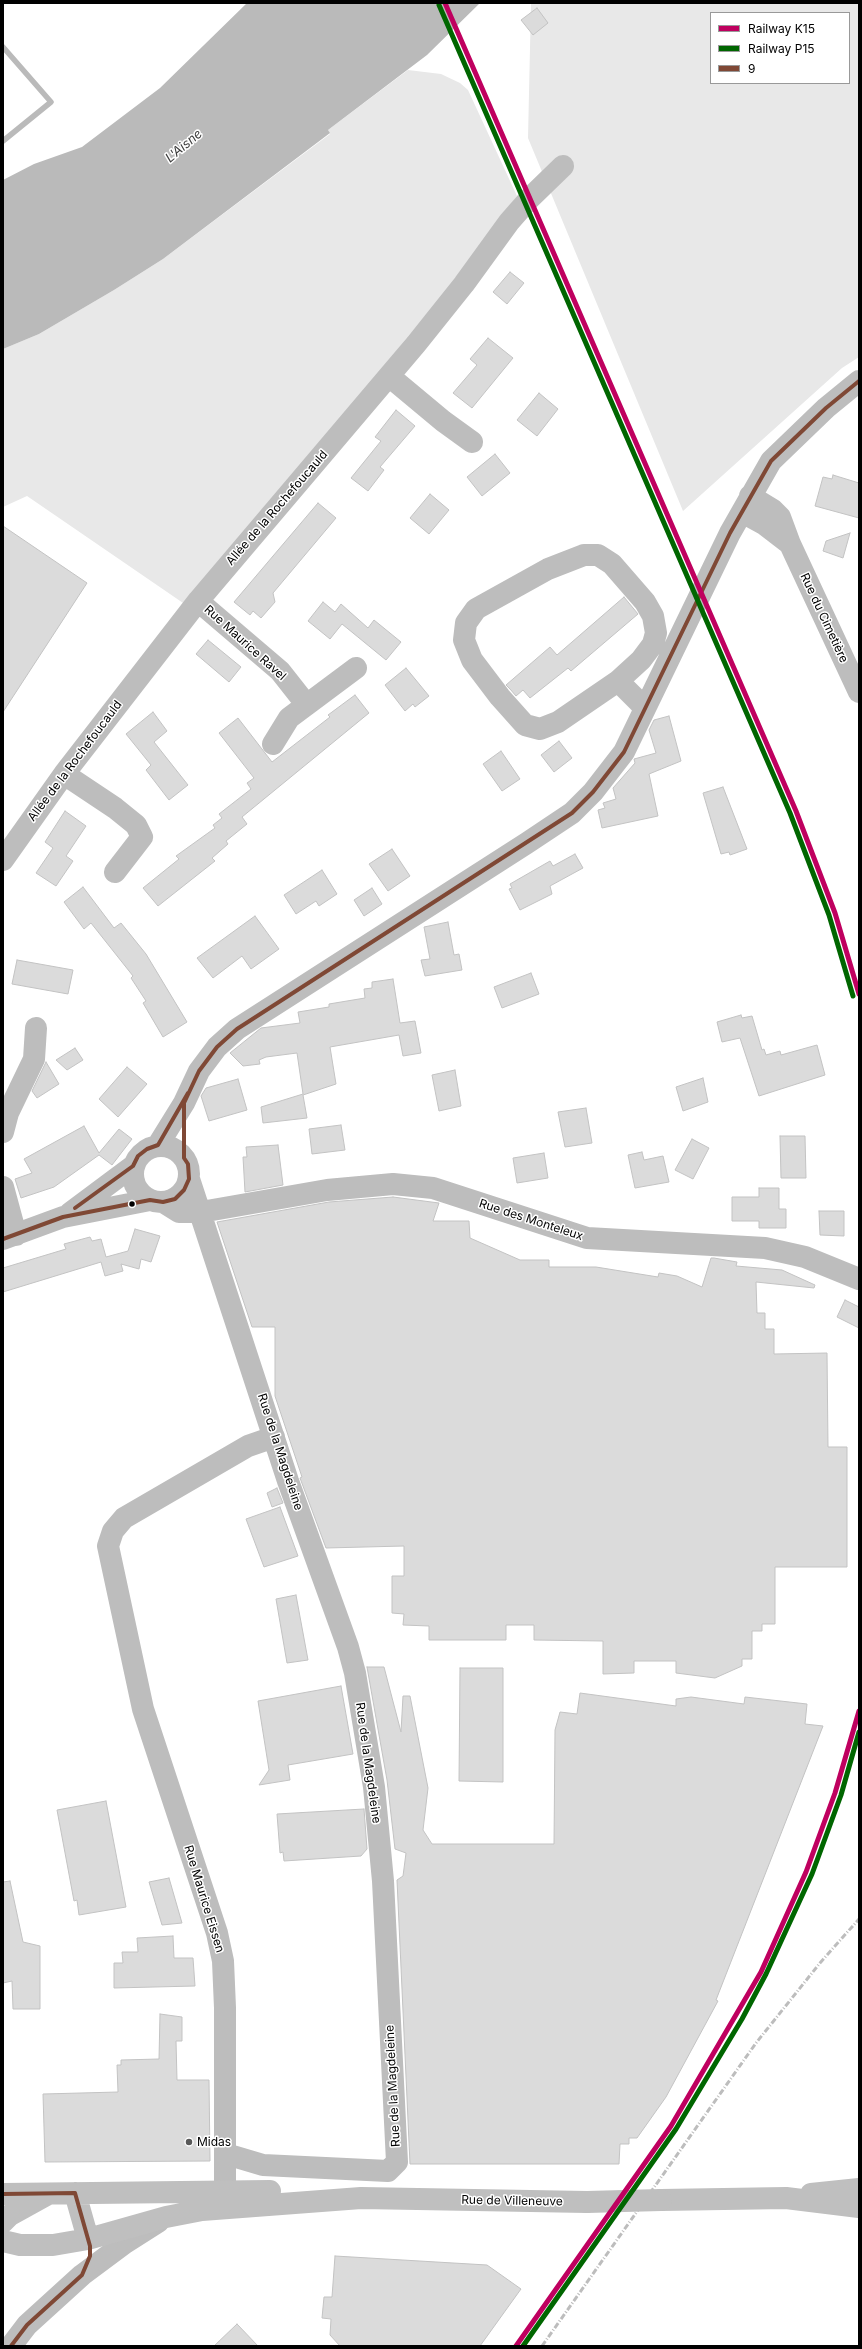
<!DOCTYPE html>
<meta charset="utf-8">
<style>
body{margin:0}
#map{position:relative;width:862px;height:2349px;overflow:hidden;background:#fff;font-family:Inter,sans-serif}
canvas{display:block}
.frame{position:absolute;inset:0;border:4px solid #000;pointer-events:none}
.legend{position:absolute;left:710px;top:12px;width:140px;height:72px;box-sizing:border-box;background:#fff;border:1px solid #999;margin:0;padding:5px 7px;list-style:none;font-size:12px;color:#000}
.legend li{display:flex;align-items:center;gap:8px;height:20px}
.legend b{width:20px;border:1px solid #999}
</style>
<div id="map">
<canvas width="862" height="2349"></canvas>
<div class="frame"></div>
<ul class="legend">
<li><b style="height:5px;background:#bf005f"></b>Railway K15</li>
<li><b style="height:5px;background:#060"></b>Railway P15</li>
<li><b style="height:5px;background:#7f4835"></b>9</li>
</ul>
</div>
<script>
const ctx = document.querySelector('canvas').getContext('2d');
ctx.lineJoin = 'round';
function fillPath(path, color) { ctx.fillStyle = color; ctx.fill(path, 'evenodd'); }
const toPath = rows => new Path2D(rows.map(r => 'M' + r).join(''));
function stroke(path, color, width, dash) { ctx.strokeStyle = color; ctx.lineWidth = width; ctx.lineCap = dash ? 'butt' : 'round'; ctx.setLineDash(dash || []); ctx.stroke(path); }
function write(font, color, halo, rows, align = 'center') {
  ctx.font = font + ' Inter,sans-serif'; ctx.lineWidth = 3; ctx.setLineDash([]); ctx.textBaseline = 'middle'; ctx.strokeStyle = halo; ctx.fillStyle = color; for (const [text, x, y, turn = 0] of rows) {
    ctx.save(); ctx.translate(x, y); ctx.rotate((+turn || 0) * Math.PI / 180); ctx.textAlign = isNaN(turn) ? turn : align; if (halo) ctx.strokeText(text, 0, 0); ctx.fillText(text, 0, 0); ctx.restore();
  }
}
fillPath(toPath([
 [531,3,859,3,859,357,842,368,683,511,528,138],
 [711,13,849,13,849,83,711,83],
 [408,70,441,74,460,83,468,90,517,196,463,270,186,605,27,496,3,507,3,349,39,334,114,290,163,259,330,134,328,130]
]), '#e8e8e8');
fillPath(toPath([
 [247,3,480,3,427,55,328,130,330,133,163,259,114,290,39,334,3,349,3,180,34,164,82,147,160,88]
]), '#bababa');
stroke(toPath([
 [3,47,51,102,3,141]
]), '#bababa', 5.5);
const building = toPath([
 [537,8,548,23,533,35,521,20,537,8],
 [510,272,524,283,507,304,493,292,510,272],
 [488,338,513,358,472,408,453,393,477,365,470,359,488,338],
 [539,393,558,409,537,436,517,420,539,393],
 [396,410,415,426,380,467,384,470,368,491,351,478,381,441,375,437,396,410],
 [495,454,510,473,482,496,467,477,495,454],
 [833,475,859,483,859,518,815,506,823,477,832,479,833,475],
 [430,494,449,510,429,534,410,518,430,494],
 [318,503,336,518,273,593,275,602,261,618,253,611,250,615,234,602,318,503],
 [3,526,87,583,3,712,3,526],
 [850,533,843,558,823,551,826,541,850,533],
 [624,597,638,614,571,671,568,668,530,698,523,690,516,696,510,689,506,685,550,647,557,655,624,597],
 [323,602,335,612,341,604,368,628,374,620,401,642,386,660,342,624,330,639,308,621,323,602],
 [208,640,241,667,229,682,196,654,208,640],
 [406,668,429,696,415,707,413,704,405,711,385,685,406,668],
 [355,695,369,713,242,817,247,824,226,841,228,844,212,858,215,861,158,906,143,888,179,859,176,856,215,828,213,825,222,818,219,814,251,789,247,783,254,778,219,733,238,718,272,762,330,717,328,715,355,695],
 [153,712,167,731,154,742,188,785,169,800,146,770,151,765,126,734,153,712],
 [669,716,681,761,649,774,658,816,602,828,598,810,605,808,603,803,616,799,613,788,635,763,634,759,656,753,649,730,654,720,669,716],
 [559,741,572,758,554,772,541,755,559,741],
 [501,751,520,779,502,791,483,764,501,751],
 [723,787,747,849,730,855,729,852,721,854,703,793,723,787],
 [65,811,86,826,66,856,73,861,56,886,36,873,53,848,45,842,65,811],
 [392,849,410,876,388,891,369,864,392,849],
 [575,854,583,868,550,886,552,894,520,910,509,889,512,888,510,884,550,861,553,866,575,854],
 [322,870,337,894,319,906,316,901,296,914,284,895,322,870],
 [83,887,114,928,121,923,146,954,187,1022,163,1037,143,1003,146,1001,131,978,133,976,91,923,84,929,64,902,83,887],
 [372,888,382,904,364,916,354,900,372,888],
 [255,916,279,949,251,969,242,956,213,978,197,958,255,916],
 [448,922,454,955,459,954,462,970,425,976,421,960,430,959,424,927,448,922],
 [17,960,73,970,68,994,12,984,17,960],
 [531,973,539,994,502,1008,494,987,531,973],
 [393,979,400,1023,415,1021,421,1053,403,1056,399,1035,330,1047,336,1084,303,1095,307,1118,263,1123,261,1107,303,1094,297,1053,266,1057,259,1060,260,1064,243,1066,230,1053,261,1028,300,1023,298,1012,329,1007,329,1004,365,998,364,989,372,988,372,982,393,979],
 [741,1015,742,1018,752,1016,762,1050,764,1049,766,1055,780,1051,781,1055,817,1045,825,1075,759,1096,740,1038,722,1042,717,1022,741,1015],
 [75,1048,83,1060,67,1070,56,1060,75,1048],
 [46,1062,59,1084,37,1098,32,1091,46,1062],
 [127,1067,147,1084,118,1117,99,1099,127,1067],
 [455,1070,461,1106,439,1111,432,1075,455,1070],
 [703,1078,708,1102,683,1111,676,1087,703,1078],
 [238,1079,247,1110,209,1121,201,1096,206,1088,238,1079],
 [586,1108,592,1143,565,1147,558,1112,586,1108],
 [341,1125,345,1150,312,1154,309,1129,341,1125],
 [84,1126,99,1153,119,1129,132,1139,112,1165,99,1155,54,1187,21,1198,15,1179,32,1173,24,1159,84,1126],
 [780,1136,805,1136,806,1178,781,1178,780,1136],
 [692,1139,709,1148,693,1179,675,1170,692,1139],
 [278,1145,283,1185,245,1192,243,1157,247,1157,246,1147,278,1145],
 [642,1152,644,1160,663,1156,669,1182,635,1188,628,1155,642,1152],
 [544,1153,548,1178,517,1183,513,1158,544,1153],
 [759,1188,779,1188,779,1209,786,1209,786,1228,759,1228,759,1221,732,1221,732,1197,759,1197,759,1188],
 [393,1197,439,1203,433,1221,469,1221,470,1238,520,1260,549,1260,549,1267,596,1267,658,1277,659,1273,677,1276,702,1287,711,1258,714,1258,737,1262,736,1266,782,1270,815,1285,814,1288,756,1282,757,1313,765,1313,765,1329,774,1329,774,1354,827,1353,828,1447,847,1447,847,1567,775,1567,775,1624,762,1624,762,1631,752,1631,752,1659,742,1659,742,1666,715,1678,676,1673,676,1661,634,1661,634,1673,603,1674,603,1641,534,1640,534,1625,506,1625,506,1640,429,1640,429,1626,403,1625,404,1614,392,1613,392,1576,404,1576,404,1546,326,1548,300,1478,302,1477,275,1396,275,1327,252,1327,217,1222,329,1202,393,1197],
 [819,1211,844,1211,844,1236,820,1235,819,1211],
 [135,1229,160,1236,151,1262,141,1259,139,1269,121,1264,123,1271,105,1276,101,1262,3,1292,3,1268,66,1249,64,1244,90,1237,92,1241,101,1239,106,1257,128,1251,135,1229],
 [845,1300,859,1307,859,1328,837,1317,845,1300],
 [277,1488,283,1503,272,1507,267,1493,277,1488],
 [280,1507,298,1556,264,1567,246,1519,280,1507],
 [296,1595,308,1660,287,1663,276,1599,296,1595],
 [367,1667,384,1667,401,1732,403,1696,410,1696,428,1788,423,1830,432,1844,554,1844,555,1730,560,1712,577,1714,580,1693,676,1706,676,1699,691,1697,744,1704,745,1697,807,1704,805,1724,823,1726,716,2000,718,2001,666,2097,637,2138,629,2138,629,2144,620,2144,619,2164,410,2164,397,1880,403,1876,406,1853,395,1849,387,1780,367,1667],
 [460,1668,503,1668,503,1782,459,1781,460,1668],
 [341,1686,353,1754,288,1765,290,1780,259,1785,269,1770,258,1701,341,1686],
 [106,1801,126,1907,79,1915,77,1900,74,1901,57,1810,106,1801],
 [364,1809,367,1849,361,1856,284,1861,283,1852,280,1853,277,1814,364,1809],
 [169,1878,182,1923,162,1925,149,1882,169,1878],
 [10,1881,23,1942,40,1946,40,2009,13,2009,12,1981,3,1983,3,1882,10,1881],
 [173,1936,174,1958,193,1958,195,1986,114,1988,114,1963,123,1963,122,1952,138,1952,137,1938,173,1936],
 [160,2014,182,2017,182,2041,176,2041,177,2080,209,2080,210,2161,45,2162,43,2094,118,2092,117,2065,121,2065,121,2060,159,2059,160,2014],
 [335,2256,487,2265,521,2289,480,2346,340,2346,330,2335,331,2319,322,2318,324,2297,332,2297,335,2256],
 [237,2324,258,2346,214,2346,237,2324]
]);
fillPath(building, '#dbdbdb');
stroke(building, '#c3c3c3', 1);
stroke(toPath([
 [389,376,443,421,472,442],
 [750,496,773,510,780,517,790,544,859,692],
 [742,512,764,524,790,544],
 [584,555,598,555,612,564,645,602,653,616,656,633,653,644,641,660,618,681,558,722,540,729,525,725,500,697,472,660,464,640,466,623,476,609,548,569,584,555],
 [198,601,280,671,306,704],
 [618,681,645,708],
 [273,744,289,718,356,668],
 [64,774,115,808,136,825,142,837,115,872],
 [3,860,64,774,198,601,416,344,464,284,509,222,530,198,563,166],
 [3,1132,8,1113,34,1059,36,1028],
 [158,1145,184,1103,199,1071,217,1047,237,1029,527,843,572,813,593,792,624,752,730,533,771,461,826,408,859,381],
 '133 1174a28 28 0 1 1 56 0a28 28 0 1 1-56 0Z',
 [189,1179,288,1481,348,1647,355,1673,374,1787,383,1881,397,2162,388,2171,263,2165,226,2154],
 [3,1187,16,1235],
 [163,1202,179,1212,201,1212,327,1190,393,1184,433,1188,587,1238,765,1248,805,1257,859,1279],
 [70,1213,133,1166],
 [3,1239,63,1217,150,1200],
 [225,2191,225,2008,223,1961,217,1933,143,1709,108,1546,113,1531,124,1518,248,1446,274,1437],
 [11,2346,27,2325,82,2275,125,2243,158,2222]
]), '#bdbdbd', 22);
stroke(toPath([
 [75,2193,88,2239],
 [3,2194,270,2191],
 [811,2194,859,2189],
 [661,2200,786,2198,859,2207],
 [3,2222,10,2215,48,2194],
 [3,2241,20,2245,53,2245,88,2239,166,2217,202,2210,361,2198,587,2202]
]), '#bfbfbf', 22);
stroke(toPath([
 [542,2346,756,2043,820,1963,859,1919]
]), '#bdbdbd', 3, [6, 2, 1, 2]);
stroke(toPath([
 [587,2202,661,2200]
]), '#bfbfbf', 22);
stroke(toPath([
 [75,1208,133,1166,138,1156,147,1149,158,1145,188,1093],
 [3,1239,63,1217,150,1200,163,1202,175,1199,184,1190,189,1179,188,1164,184,1158,184,1103,199,1071,217,1047,237,1029,572,813,593,792,624,752,730,533,771,461,826,408,859,381],
 [3,2194,75,2193,90,2246,90,2256,82,2275,27,2325,11,2346]
]), '#7f4835', 4);
stroke(toPath([
 [445,3,796,811,835,913,859,994],
 [516,2346,671,2126,761,1972,806,1872,835,1793,859,1711]
]), '#bf005f', 5);
stroke(toPath([
 [439,5,790,813,829,915,853,996],
 [523,2346,676,2129,742,2019,766,1974,812,1874,841,1795,859,1732]
]), '#060', 5);
for (const [x, y, r, color] of [
 [132,1204,3.5,"#000"],
 [189,2142,4,"#595959"]
]) { const dot = new Path2D(); dot.arc(x, y, r, 0, 2 * Math.PI); ctx.fillStyle = color; ctx.fill(dot); stroke(dot, '#fff', 1.5); }
write('12px', '#000', '#fff', [
 ["Allée de la Rochefoucauld",277,508,-49],
 ["Rue du Cimetière",824,618,65],
 ["Rue Maurice Ravel",245,643,42],
 ["Allée de la Rochefoucauld",75,761,-53],
 ["Rue des Monteleux",531,1220,18],
 ["Rue de la Magdeleine",280,1452,72],
 ["Rue de la Magdeleine",368,1763,82],
 ["Rue Maurice Eissen",204,1899,73],
 ["Rue de la Magdeleine",393,2086,-93],
 ["Rue de Villeneuve",512,2201,1]
]);
write('12px', '#000', '#fff', [
 ["Midas",197,2142]
], 'left');
write('italic 13px', '#3d3d3d', '#fff', [
 ["L'Aisne",184,146,-40]
]);
</script>
